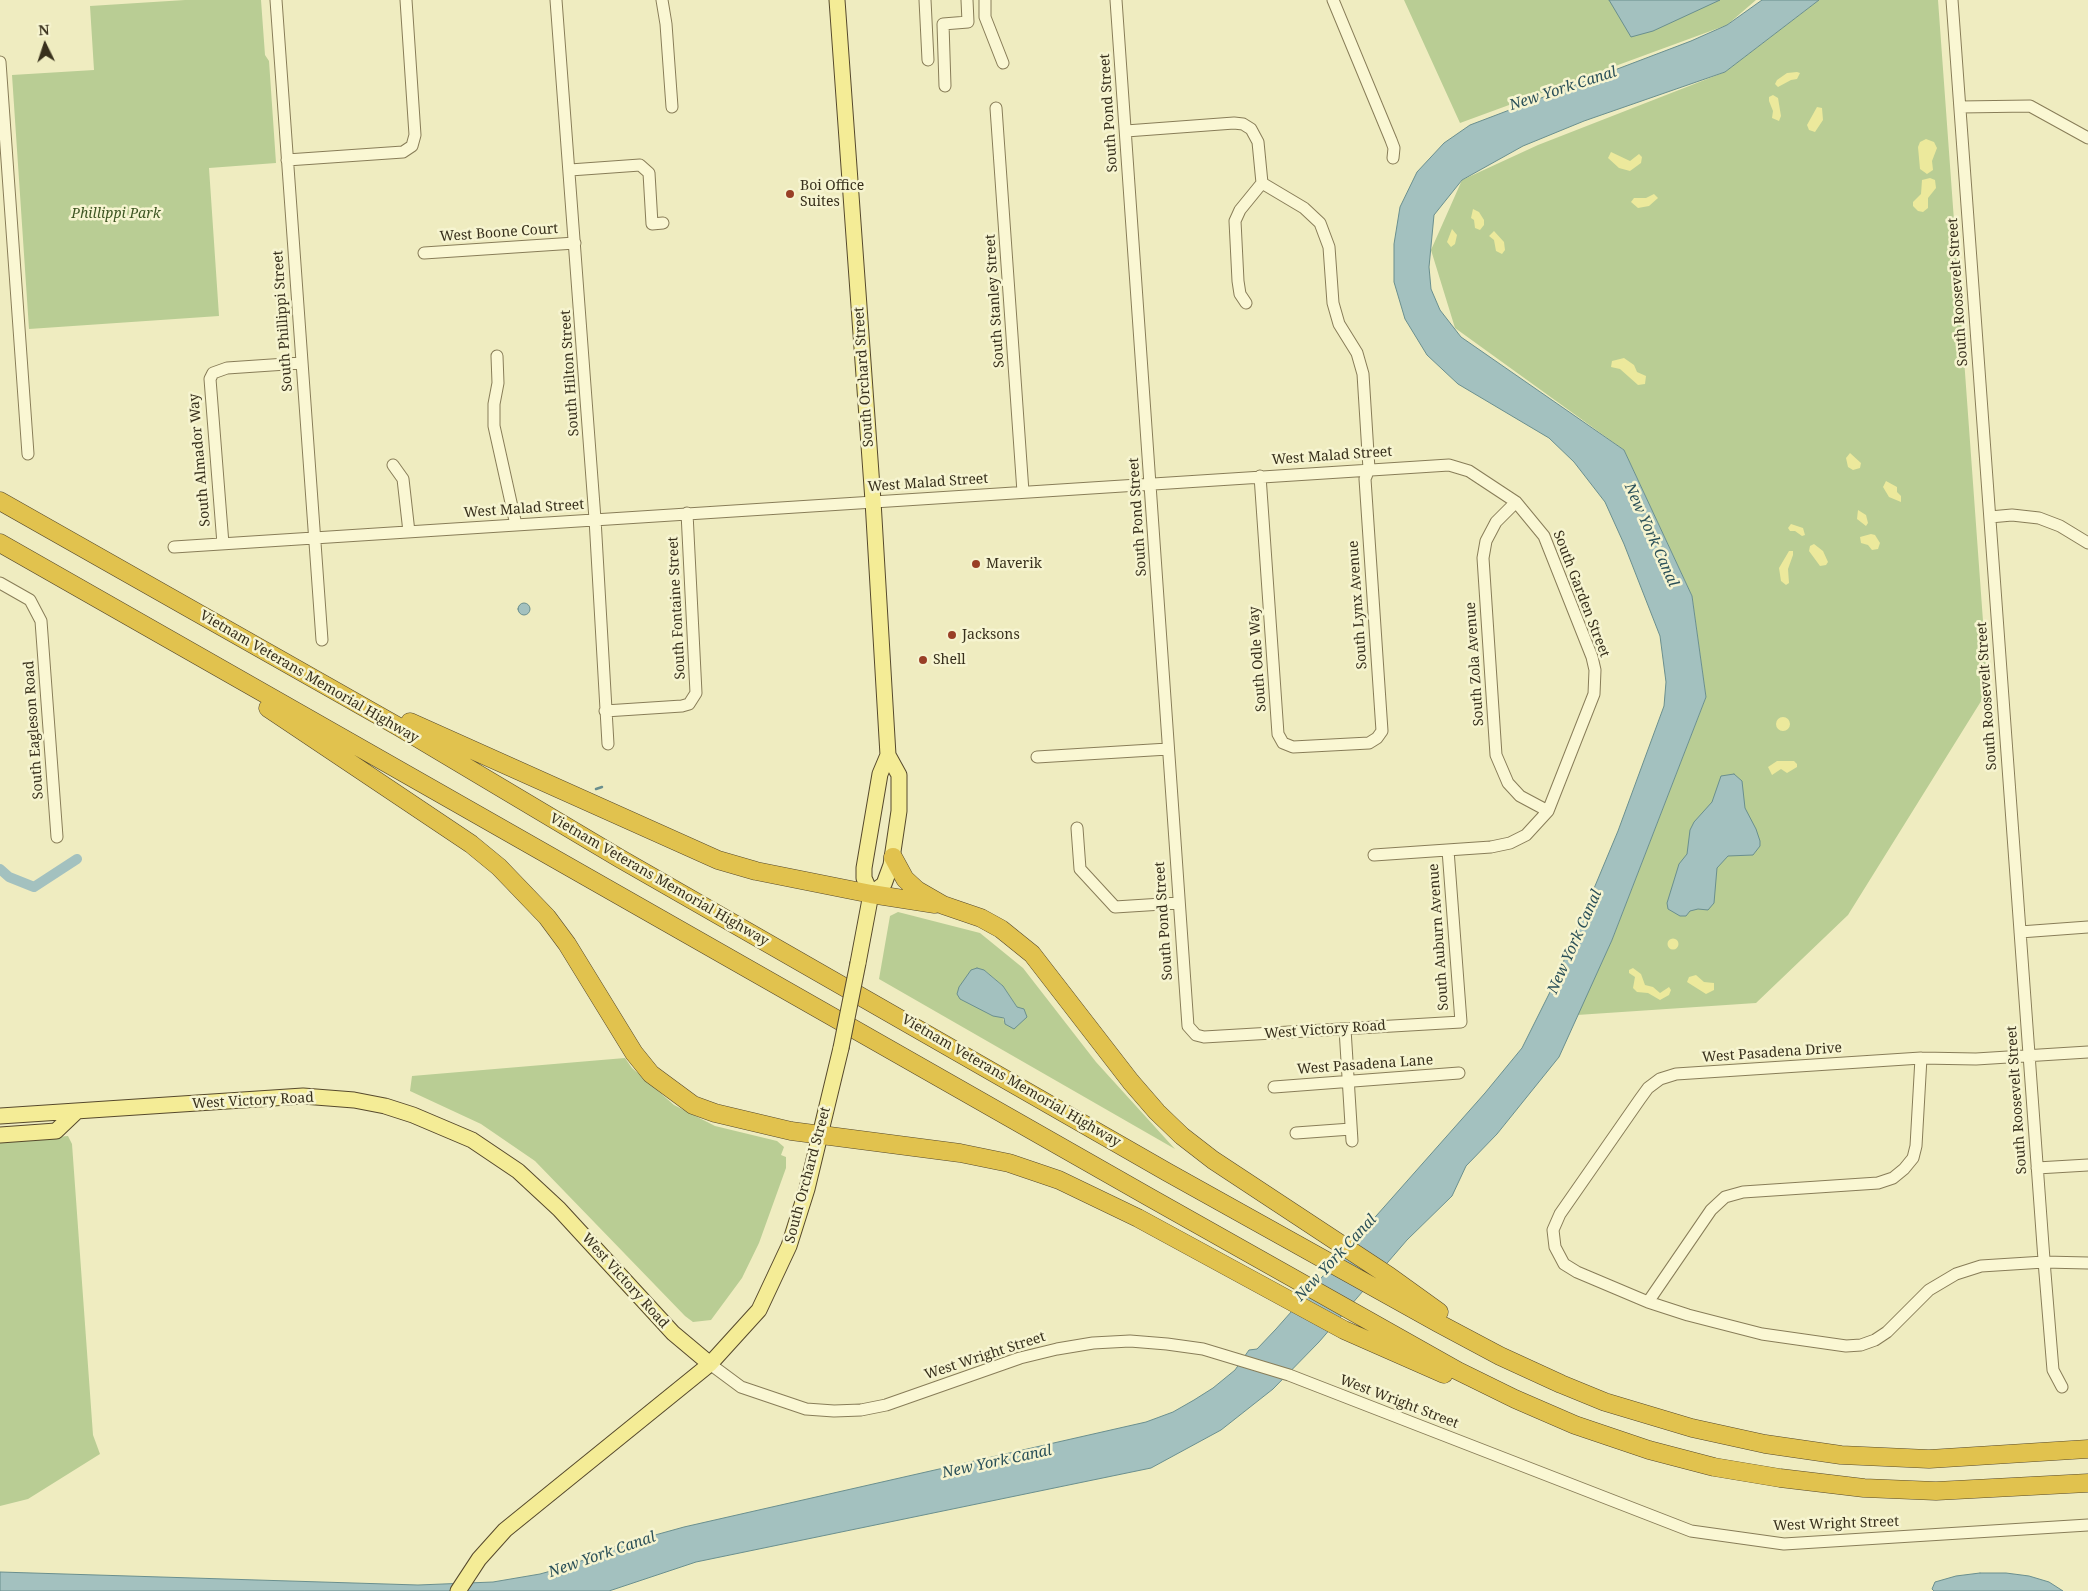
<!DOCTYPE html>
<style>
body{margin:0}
#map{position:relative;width:2088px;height:1591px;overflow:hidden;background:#efecc0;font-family:"Noto Serif",serif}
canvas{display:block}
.north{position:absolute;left:20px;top:20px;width:50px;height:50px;-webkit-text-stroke:4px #f6f4d0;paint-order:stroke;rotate:356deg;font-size:14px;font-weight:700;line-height:20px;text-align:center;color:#38301c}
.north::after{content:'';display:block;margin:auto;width:18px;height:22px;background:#38301c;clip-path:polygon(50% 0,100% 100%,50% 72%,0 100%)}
</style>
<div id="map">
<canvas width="2088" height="1591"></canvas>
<div class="north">N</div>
</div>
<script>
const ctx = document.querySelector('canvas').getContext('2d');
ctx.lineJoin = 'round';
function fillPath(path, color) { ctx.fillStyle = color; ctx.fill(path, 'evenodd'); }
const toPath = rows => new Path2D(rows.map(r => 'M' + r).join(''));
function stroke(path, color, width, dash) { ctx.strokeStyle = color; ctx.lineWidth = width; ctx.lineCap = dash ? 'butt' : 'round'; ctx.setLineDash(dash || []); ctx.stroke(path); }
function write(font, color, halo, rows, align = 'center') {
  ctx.font = font + ' "Noto Serif",serif'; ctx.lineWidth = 5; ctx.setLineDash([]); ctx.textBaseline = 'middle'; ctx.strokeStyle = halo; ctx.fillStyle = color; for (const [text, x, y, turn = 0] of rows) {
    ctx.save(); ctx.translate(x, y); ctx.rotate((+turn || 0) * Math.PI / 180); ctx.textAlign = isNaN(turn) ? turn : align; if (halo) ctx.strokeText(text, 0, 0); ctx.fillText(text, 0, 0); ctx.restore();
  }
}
fillPath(toPath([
 [185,0,261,0,265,55,269,61,276,163,209,168,219,316,29,329,12,75,94,70,90,6],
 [1404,0,1756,0,1727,25,1460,123],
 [1819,0,1938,0,1988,690,1848,915,1756,1003,1577,1015,1612,940,1706,697,1692,596,1624,450,1455,328,1431,250,1462,180,1538,145,1725,72],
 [898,912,980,933,1023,968,1096,1062,1175,1149,879,979,890,916],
 [984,970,1003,986,1017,1007,1005,1024],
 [625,1058,632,1068,674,1105,715,1126,777,1141,784,1147,781,1155,786,1157,786,1168,759,1243,742,1278,711,1320,693,1322,685,1316,535,1161,481,1124,410,1091,412,1076],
 [68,1136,72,1144,93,1435,100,1454,28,1499,0,1506,0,1141]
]), '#b9cd94');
fillPath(toPath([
 [1797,72,1800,73,1797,79,1791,80,1778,87,1775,84,1777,80,1787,73],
 [1773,95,1778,98,1781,116,1779,121,1772,118,1773,111,1769,101,1769,97],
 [1817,107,1822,108,1823,120,1815,132,1809,130,1807,125],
 [1926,139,1934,142,1937,148,1932,161,1933,170,1927,174,1920,169,1918,147,1920,142],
 [1611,152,1630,161,1639,154,1642,157,1641,163,1630,171,1619,168,1608,158],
 [1930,178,1935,180,1936,188,1928,198,1928,208,1923,212,1918,211,1913,206,1913,202,1921,194,1922,180],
 [1654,194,1658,198,1649,206,1638,208,1631,202,1634,198,1646,198],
 [1473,209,1479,212,1484,220,1484,225,1480,230,1475,228,1474,220,1471,218],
 [1452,229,1457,235,1455,244,1451,247,1447,242],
 [1494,231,1504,242,1505,250,1502,254,1496,251,1494,240,1489,236],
 [1624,358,1634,365,1637,372,1646,376,1645,384,1638,385,1620,369,1611,367,1612,361],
 [1850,453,1861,463,1860,468,1853,470,1848,467,1846,458],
 [1886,481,1897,487,1897,492,1901,496,1901,502,1889,497,1883,487],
 [1858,510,1866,515,1868,523,1866,526,1857,519],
 [1791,524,1803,528,1805,535,1802,536,1795,531,1790,531,1788,528],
 [1871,534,1875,535,1880,543,1878,549,1872,550,1868,545,1861,543,1860,537],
 [1814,544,1823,551,1828,562,1826,565,1820,566,1809,551,1810,546],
 [1789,551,1793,551,1793,555,1788,569,1789,583,1786,585,1781,581,1779,568],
 '1776 724a7 7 0 1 1 14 0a7 7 0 1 1-14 0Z',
 [1777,761,1794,761,1797,764,1797,767,1787,773,1781,769,1772,775,1768,767],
 '1667.5 944a5.5 5.5 0 1 1 11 0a5.5 5.5 0 1 1-11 0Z',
 [1633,968,1641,974,1645,985,1653,987,1660,993,1669,987,1671,990,1669,995,1660,1000,1648,993,1637,992,1633,988,1635,977,1629,973,1629,970],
 [1696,975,1704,982,1714,983,1714,990,1706,994,1687,982,1689,977]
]), '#ece99c');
const water = toPath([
 [1609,0,1720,0,1653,31,1631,37,1609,0],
 [1762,0,1819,0,1725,72,1584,121,1523,146,1462,180,1434,215,1429,267,1431,289,1440,310,1461,337,1624,450,1692,596,1706,697,1612,940,1559,1057,1497,1134,1466,1166,1452,1196,1407,1240,1319,1342,1273,1389,1221,1430,1151,1468,696,1562,609,1591,0,1591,0,1572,418,1585,493,1582,540,1574,569,1566,619,1545,684,1527,1146,1422,1173,1412,1194,1400,1213,1388,1235,1370,1249,1350,1257,1349,1276,1329,1485,1093,1522,1048,1554,984,1618,831,1664,706,1666,682,1660,636,1624,544,1605,502,1574,462,1549,438,1458,384,1427,355,1405,319,1394,282,1394,244,1400,207,1417,172,1444,143,1470,125,1691,41,1727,25,1762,0],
 '518 609a6 6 0 1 1 12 0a6 6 0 1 1-12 0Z',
 [1734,774,1742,781,1745,808,1756,829,1760,841,1760,846,1753,855,1728,856,1717,868,1714,903,1708,910,1698,909,1690,911,1686,916,1680,916,1668,909,1667,903,1679,864,1687,854,1690,830,1694,822,1712,802,1721,776,1734,774],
 [977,968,984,970,1003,986,1017,1007,1024,1009,1027,1017,1014,1029,1005,1024,1004,1018,993,1016,960,999,957,994,959,987,971,970,977,968],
 [1980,1573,2006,1573,2029,1576,2049,1582,2063,1591,1934,1591,1932,1589,1935,1582,1956,1576,1980,1573]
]);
fillPath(water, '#a3c1bf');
stroke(water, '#6a8f8e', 1);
stroke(toPath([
 [596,789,602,787]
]), '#6a8f8e', 2.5);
stroke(toPath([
 [0,869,9,877,34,887,77,859]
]), '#a3c1bf', 10);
const minor = toPath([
 [276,0,322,640],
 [556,0,595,519,608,744],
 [662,0,666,24,672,107],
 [925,0,928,60],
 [985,0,985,17,1003,63],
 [1116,0,1188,1026,1196,1035,1204,1037,1461,1022,1448,850],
 [1333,0,1391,140,1394,148,1393,158],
 [1952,0,2045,1273,2053,1370,2062,1387],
 [0,62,28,454],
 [945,86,943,24,968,22,967,0],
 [1960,107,2030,106,2088,138],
 [996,108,1023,492],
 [1126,131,1234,123,1243,124,1251,129,1258,142,1262,183,1304,208,1320,223,1329,247,1333,303,1339,324,1357,353,1363,374,1369,469,1365,479,1382,731,1377,738,1369,743,1293,747,1283,743,1278,734,1260,476],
 [287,160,403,152,412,146,415,135,406,0],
 [570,170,640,165,649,173,652,224,663,223],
 [424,253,575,243],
 [1246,303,1240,294,1238,281,1235,221,1240,210,1262,183],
 [497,356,498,383,494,404,494,426,516,525],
 [393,465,403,479,409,532],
 [1516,502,1496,522,1486,541,1483,558,1496,755,1508,783,1520,796,1548,811],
 [1990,517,2012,515,2039,518,2060,526,2088,543],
 [223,544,210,379,213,373,227,368,301,363],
 [174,547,1449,465,1469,471,1516,502,1544,536,1592,657,1595,670,1594,694,1548,811,1526,835,1510,843,1491,847,1374,855],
 [0,583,30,600,41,621,57,837],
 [605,711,682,706,689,704,696,693,687,513],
 [1037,757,1168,749],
 [1077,828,1080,869,1115,907,1178,903],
 [2020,932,2088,927],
 [1345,1029,1352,1141],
 [2088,1052,1976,1059,1921,1058,1676,1074,1660,1079,1648,1088,1640,1099,1560,1214,1553,1230,1555,1247,1564,1264,1577,1272,1648,1302,1688,1315,1762,1334,1846,1346,1861,1345,1875,1340,1887,1332,1929,1290,1956,1274,1981,1266,2044,1262,2088,1263],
 [1274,1087,1459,1073],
 [1296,1133,1351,1129],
 [2037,1168,2088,1165],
 [1648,1302,1711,1210,1725,1197,1743,1192,1878,1183,1893,1178,1904,1169,1913,1158,1916,1146,1921,1058],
 [710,1364,741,1387,806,1409,834,1411,861,1410,886,1405,1020,1358,1057,1349,1093,1343,1130,1341,1167,1344,1203,1349,1289,1375,1691,1531,1784,1544,2088,1525]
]);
const major = toPath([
 [837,0,873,501,888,755,899,775,899,811,891,865,884,884,871,894],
 [858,963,871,894,864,878,864,868,880,774,888,755],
 [0,1116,303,1096,354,1100,385,1106,413,1115,472,1140,518,1171,559,1209,673,1333,710,1364],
 [0,1135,56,1131,77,1111],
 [458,1591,479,1559,505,1530,710,1364,759,1310,789,1246,807,1189,841,1048]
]);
const highway = toPath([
 [0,501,399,727,619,858,1167,1172,1438,1323,1500,1356,1561,1384,1605,1402,1692,1428,1765,1444,1841,1455,1929,1459,2088,1449],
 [0,543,1149,1197,1458,1371,1515,1399,1575,1425,1649,1450,1714,1467,1780,1478,1864,1488,1936,1491,2088,1483],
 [268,708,471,844,499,867,547,917,567,944,634,1053,651,1074,693,1105,715,1113,791,1131,960,1153,1009,1163,1059,1180,1138,1218,1344,1330,1444,1374],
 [410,722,718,860,756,871,871,894,935,904],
 [893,857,905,879,917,890,943,905,981,918,1001,929,1032,954,1131,1082,1157,1112,1182,1136,1213,1160,1389,1276,1439,1312]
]);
stroke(minor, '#887d58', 13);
stroke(major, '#56492c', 17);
stroke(highway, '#56492c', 19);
stroke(minor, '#faf7d3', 11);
stroke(major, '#f4ec96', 15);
stroke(highway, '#e1c24e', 18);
const majorBridge = toPath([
 [841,1048,858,963]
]);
stroke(majorBridge, '#56492c', 17, []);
stroke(majorBridge, '#f4ec96', 15);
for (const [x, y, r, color] of [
 [790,194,5,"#993f26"],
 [976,564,5,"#993f26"],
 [952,635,5,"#993f26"],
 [923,660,5,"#993f26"]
]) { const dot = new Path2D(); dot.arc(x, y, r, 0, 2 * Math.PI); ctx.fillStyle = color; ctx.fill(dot); stroke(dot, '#f6f4d0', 2); }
write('14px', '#38301c', '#f6f4d0', [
 ["South Pond Street",1109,113,-94],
 ["West Boone Court",499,233,-4],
 ["South Roosevelt Street",1958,292,-94],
 ["South Stanley Street",995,301,-94],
 ["South Phillippi Street",283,321,-94],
 ["South Hilton Street",570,373,-94],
 ["South Orchard Street",864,377,-94],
 ["West Malad Street",1332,456,-4],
 ["South Almador Way",200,460,-95],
 ["West Malad Street",928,483,-4],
 ["West Malad Street",524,509,-4],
 ["South Pond Street",1138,517,-94],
 ["South Garden Street",1581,594,69],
 ["South Lynx Avenue",1358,605,-94],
 ["South Fontaine Street",677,608,-93],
 ["South Odle Way",1258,659,-94],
 ["South Zola Avenue",1475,664,-94],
 ["Vietnam Veterans Memorial Highway",309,677,30],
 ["South Roosevelt Street",1987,696,-94],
 ["South Eagleson Road",34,730,-94],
 ["Vietnam Veterans Memorial Highway",659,880,30],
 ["South Pond Street",1164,921,-94],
 ["South Auburn Avenue",1439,937,-94],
 ["West Victory Road",1325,1030,-4],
 ["West Pasadena Drive",1772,1053,-4],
 ["West Pasadena Lane",1365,1065,-4],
 ["Vietnam Veterans Memorial Highway",1011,1081,30],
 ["South Roosevelt Street",2017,1100,-94],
 ["West Victory Road",253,1101,-3],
 ["South Orchard Street",808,1175,-75],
 ["West Victory Road",625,1281,48],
 ["West Wright Street",985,1356,-18],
 ["West Wright Street",1399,1402,21],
 ["West Wright Street",1836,1524,-2]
]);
write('14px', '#38301c', '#f6f4d0', [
 ["Boi Office",800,186],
 ["Suites",800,202],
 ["Maverik",986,564],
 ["Jacksons",962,635],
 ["Shell",933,660]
], 'left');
write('italic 14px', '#3d5522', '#f6f4d0', [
 ["Phillippi Park",116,214]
]);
write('italic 15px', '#2b5058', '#f6f4d0', [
 ["New York Canal",1563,89,-18],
 ["New York Canal",1651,535,66],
 ["New York Canal",1575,942,-66],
 ["New York Canal",1336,1258,-47],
 ["New York Canal",997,1462,-12],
 ["New York Canal",602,1555,-19]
]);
</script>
